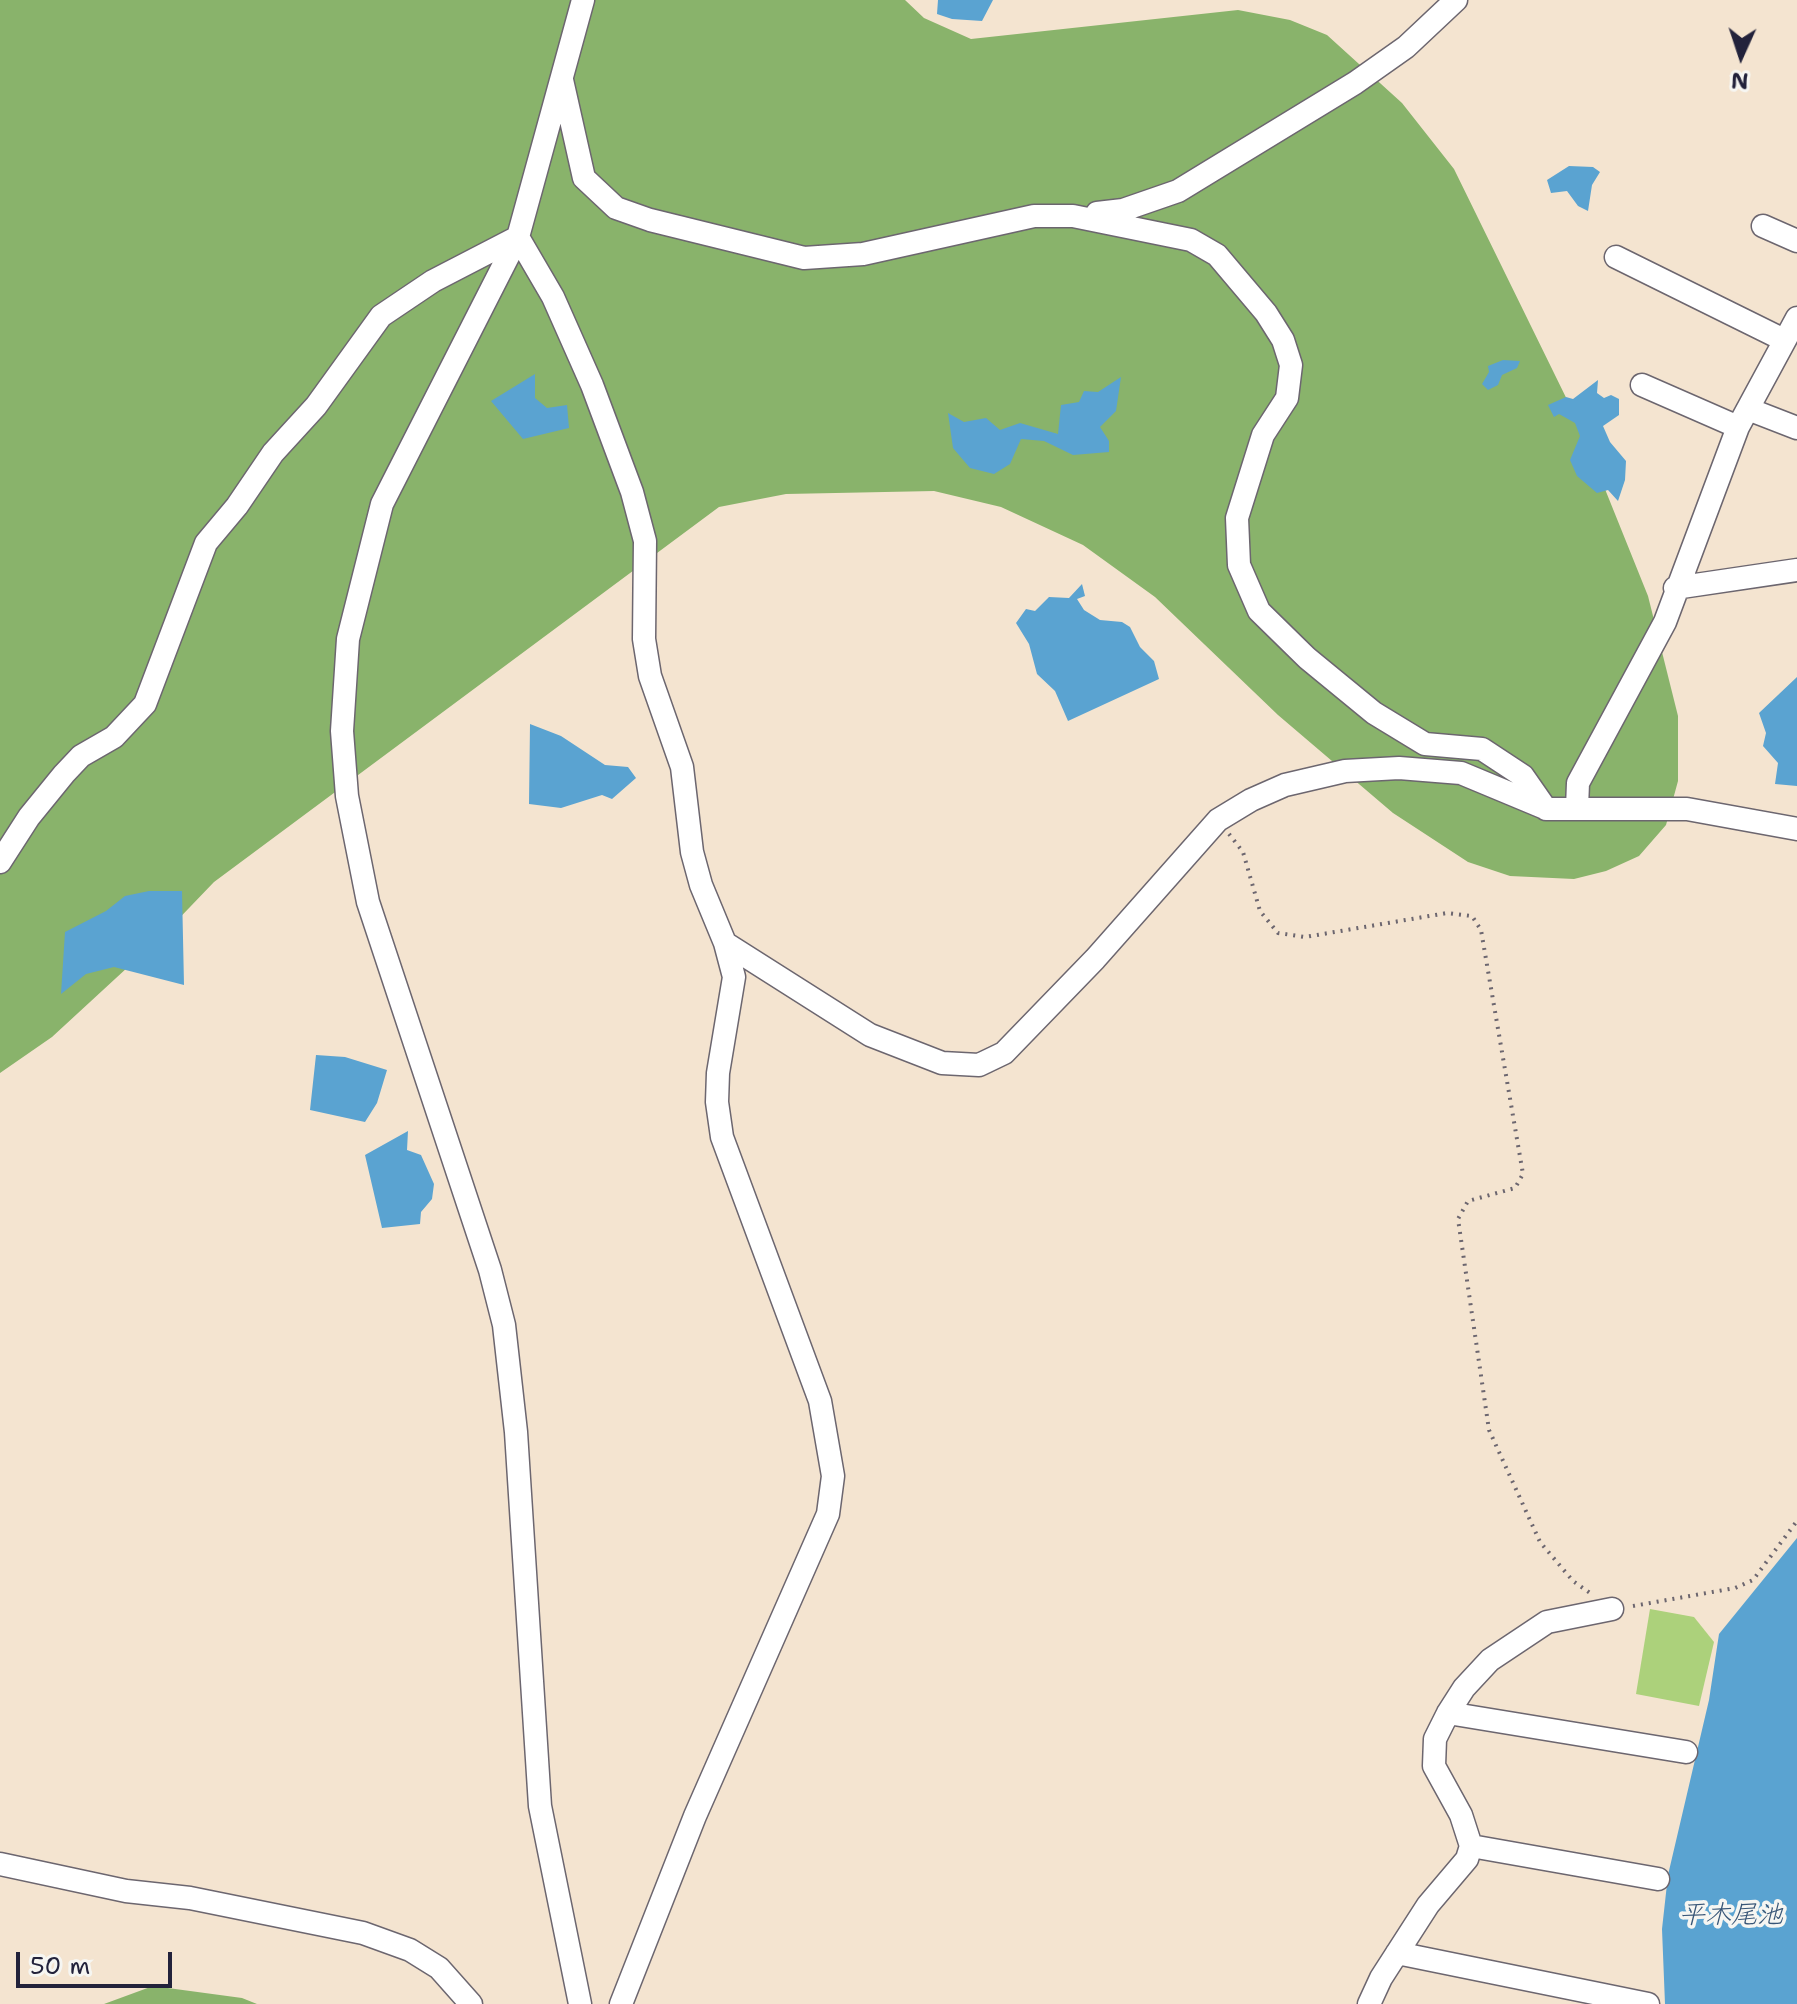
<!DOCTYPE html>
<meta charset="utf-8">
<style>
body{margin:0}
#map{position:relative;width:1797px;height:2004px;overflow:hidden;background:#f4e4d0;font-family:"Shantell Sans",sans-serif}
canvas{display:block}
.north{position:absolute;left:1701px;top:16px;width:80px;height:80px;-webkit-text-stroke:6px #f6f6f2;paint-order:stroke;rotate:183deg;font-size:22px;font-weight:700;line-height:32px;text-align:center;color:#22223b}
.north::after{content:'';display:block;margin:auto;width:28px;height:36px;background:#22223b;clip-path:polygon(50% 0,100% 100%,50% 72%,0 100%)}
.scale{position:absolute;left:16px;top:1952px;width:156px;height:36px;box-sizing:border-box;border:4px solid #22223b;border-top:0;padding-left:10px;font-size:24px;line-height:28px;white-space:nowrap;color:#22223b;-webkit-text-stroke:6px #f6f6f2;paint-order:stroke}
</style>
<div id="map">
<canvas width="1797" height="2004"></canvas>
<div class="north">N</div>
<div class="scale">50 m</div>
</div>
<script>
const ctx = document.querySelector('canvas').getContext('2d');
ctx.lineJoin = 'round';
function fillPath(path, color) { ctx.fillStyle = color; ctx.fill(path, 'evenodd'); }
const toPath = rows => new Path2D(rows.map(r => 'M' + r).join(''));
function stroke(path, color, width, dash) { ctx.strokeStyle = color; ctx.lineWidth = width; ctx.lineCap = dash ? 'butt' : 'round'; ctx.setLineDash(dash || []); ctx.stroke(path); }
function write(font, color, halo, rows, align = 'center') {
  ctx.font = font + ' "Shantell Sans","Klee One",sans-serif'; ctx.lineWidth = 7; ctx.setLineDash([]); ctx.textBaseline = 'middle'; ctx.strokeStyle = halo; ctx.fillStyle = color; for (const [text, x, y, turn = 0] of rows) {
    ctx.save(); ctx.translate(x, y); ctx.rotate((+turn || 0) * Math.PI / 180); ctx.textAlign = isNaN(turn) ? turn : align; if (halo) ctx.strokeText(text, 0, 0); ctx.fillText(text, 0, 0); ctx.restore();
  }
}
fillPath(toPath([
 [1650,1609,1694,1617,1714,1642,1699,1706,1636,1694]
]), '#acd17b');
fillPath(toPath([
 [0,0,905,0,924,18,971,39,1238,10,1290,20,1327,35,1402,103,1454,169,1578,422,1648,596,1678,716,1678,781,1666,825,1639,856,1606,871,1574,879,1510,876,1468,862,1393,813,1278,715,1155,597,1083,545,1001,507,934,491,786,494,719,507,214,882,166,932,52,1037,0,1073],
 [153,1986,242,1998,257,2004,104,2004]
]), '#89b36b');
fillPath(toPath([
 [938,0,993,0,982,21,952,19,937,14],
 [1569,166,1593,167,1600,172,1592,185,1588,211,1578,206,1567,191,1551,193,1547,180],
 [1503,360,1520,361,1517,368,1502,375,1498,385,1488,390,1482,384,1489,372,1488,366],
 [535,374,535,398,547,408,567,405,569,428,523,439,491,401],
 [1121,377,1116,411,1100,427,1109,441,1109,452,1073,455,1044,441,1021,439,1010,464,994,474,970,468,953,448,948,413,964,422,986,418,1000,430,1020,423,1058,434,1061,405,1079,402,1084,391,1098,392],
 [1598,380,1597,393,1604,398,1611,395,1619,399,1619,415,1603,426,1610,442,1626,461,1625,480,1618,501,1608,490,1597,493,1577,476,1570,460,1580,436,1575,423,1559,414,1554,417,1548,405,1566,397,1573,399],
 [1082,584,1085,596,1077,599,1084,610,1100,620,1122,622,1130,627,1140,647,1154,661,1159,679,1068,721,1055,691,1037,674,1029,644,1016,623,1026,609,1035,611,1049,597,1069,598],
 [1797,677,1797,786,1775,784,1778,763,1763,746,1766,733,1759,713],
 [530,724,561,736,605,765,628,767,636,778,612,799,602,795,561,808,529,804],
 [149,891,182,891,184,985,114,967,86,974,61,994,65,932,106,911,125,896],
 [316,1055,345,1057,387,1070,377,1103,365,1122,310,1110],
 [408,1131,407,1150,421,1155,434,1184,432,1199,421,1212,420,1224,382,1228,365,1155],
 [1797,1538,1797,2004,1665,2004,1662,1929,1668,1875,1709,1700,1719,1634]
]), '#5aa3d1');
const minor = toPath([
 [562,80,584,178,616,208,650,220,804,258,863,254,1034,216,1073,216,1191,240,1217,255,1266,313,1283,340,1291,365,1287,398,1263,435,1237,518,1239,565,1259,611,1307,658,1374,713,1425,744,1482,749,1523,776,1546,809,1687,809,1797,829],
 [1097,213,1123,210,1178,191,1355,83,1406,47,1456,0],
 [1763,226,1797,241],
 [518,237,553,297,592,385,632,492,645,541,644,639,650,676,682,767,692,852,701,885,725,943,734,977,718,1073,717,1102,722,1137,820,1401,833,1476,828,1514,695,1816,621,2004],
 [1616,257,1784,340],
 [1642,385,1738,427],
 [1748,409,1797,428],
 [1675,588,1797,570],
 [1577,808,1578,783,1665,622,1738,427,1797,318],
 [0,862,29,817,64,774,81,756,114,737,145,704,206,543,237,506,273,453,316,406,381,316,433,281,518,237],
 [725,943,870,1035,942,1063,979,1065,1004,1053,1095,959,1218,820,1251,800,1285,785,1345,771,1399,768,1461,773,1545,808],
 [1448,1713,1686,1752],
 [1471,1846,1658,1879],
 [0,1864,126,1891,190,1898,363,1933,410,1950,439,1968,471,2004],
 [1397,1953,1648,2004],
 [580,2004,540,1806,516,1432,504,1325,490,1270,368,902,347,796,342,731,348,639,382,504,518,237,583,0],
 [1369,2004,1381,1978,1428,1905,1467,1859,1471,1846,1461,1815,1434,1766,1435,1739,1448,1713,1464,1688,1490,1660,1547,1622,1612,1609]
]);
stroke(minor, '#6c666f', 25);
stroke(toPath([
 [1229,834,1243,852,1260,911,1278,933,1305,937,1447,913,1472,916,1481,930,1523,1174,1515,1188,1468,1201,1458,1219,1489,1430,1540,1542,1573,1581,1590,1593],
 [1633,1606,1735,1588,1753,1580,1797,1521]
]), '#6c666f', 4, [2, 6]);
stroke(minor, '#fff', 22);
write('italic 26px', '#385677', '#f6f6f2', [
 ["平木尾池",1731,1916]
]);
</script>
